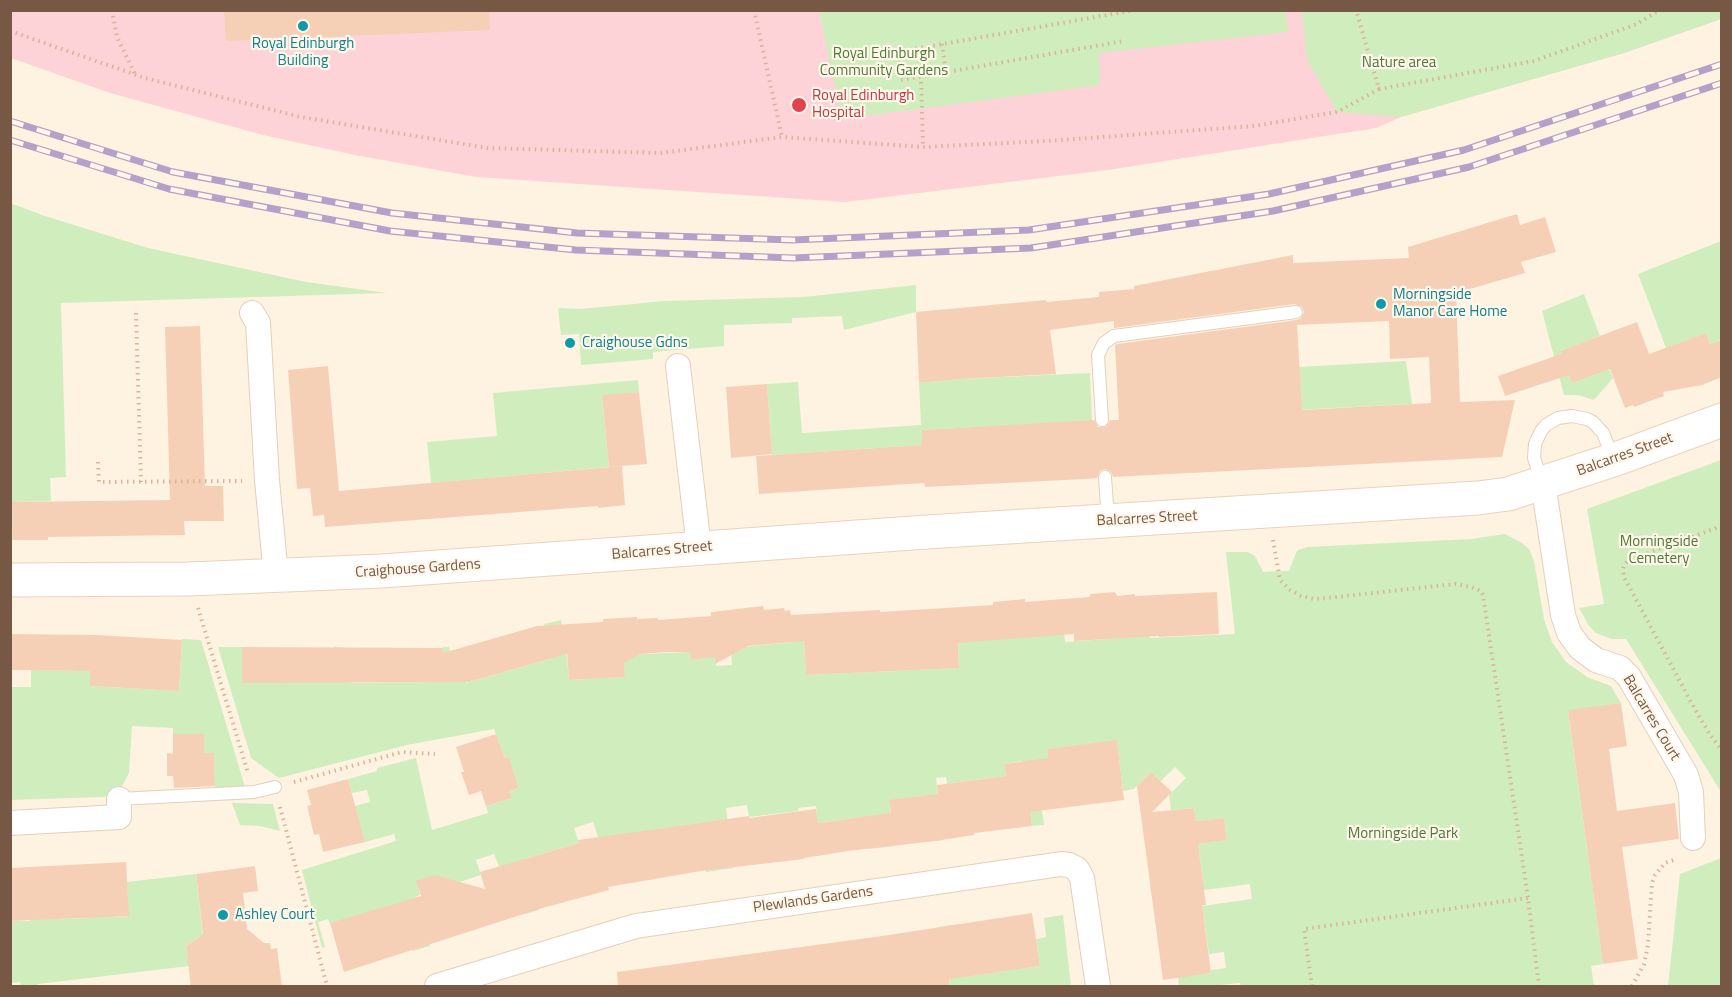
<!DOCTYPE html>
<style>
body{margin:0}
#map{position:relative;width:1732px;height:997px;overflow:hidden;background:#fef3e0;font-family:"Titillium Web",sans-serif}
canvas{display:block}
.frame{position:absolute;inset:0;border:12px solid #775845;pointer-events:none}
</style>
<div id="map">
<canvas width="1732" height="997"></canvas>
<div class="frame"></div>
</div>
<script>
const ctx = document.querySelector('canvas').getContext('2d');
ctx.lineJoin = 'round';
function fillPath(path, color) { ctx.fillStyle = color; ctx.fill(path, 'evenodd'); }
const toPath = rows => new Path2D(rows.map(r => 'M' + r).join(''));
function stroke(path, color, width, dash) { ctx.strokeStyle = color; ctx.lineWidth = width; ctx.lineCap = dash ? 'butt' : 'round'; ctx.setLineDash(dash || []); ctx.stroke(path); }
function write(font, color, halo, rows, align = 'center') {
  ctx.font = font + ' "Titillium Web",sans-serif'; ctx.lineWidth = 4.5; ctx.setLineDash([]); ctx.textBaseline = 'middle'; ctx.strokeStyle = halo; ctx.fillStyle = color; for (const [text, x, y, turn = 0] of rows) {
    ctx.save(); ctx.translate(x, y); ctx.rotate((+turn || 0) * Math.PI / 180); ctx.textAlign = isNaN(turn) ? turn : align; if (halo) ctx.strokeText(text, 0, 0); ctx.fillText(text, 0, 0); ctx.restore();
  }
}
fillPath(toPath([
 [11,10,1722,11,1721,19,1624,53,1401,117,1376,128,1108,170,845,202,476,177,355,155,263,135,110,93,11,58]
]), '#fdd3d7');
fillPath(toPath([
 [1285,10,1288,32,1099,53,1100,85,842,119,819,11],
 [1721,10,1721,19,1624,53,1401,117,1337,112,1307,60,1302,11],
 [10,203,45,216,148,248,306,282,387,293,61,303,66,477,50,478,51,501,13,502,13,540,11,540],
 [1721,241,1721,340,1710,344,1706,333,1666,348,1638,274],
 [916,285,916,312,844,330,842,316,792,318,792,323,724,325,724,346,653,352,653,359,581,365,579,334,561,335,558,308,581,309,664,301,804,297],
 [1584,294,1600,336,1560,351,1572,383,1609,369,1613,378,1594,400,1578,395,1564,395,1542,311],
 [1406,361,1412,404,1119,419,1117,377],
 [1090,373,1092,421,922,430,922,445,772,455,767,384,798,382,802,433,921,425,919,383,961,379],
 [638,380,639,392,602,396,609,467,431,483,427,442,497,436,493,393],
 [1721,460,1722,460,1721,792,1626,639,1611,639,1596,633,1589,626,1579,608,1604,604,1587,509],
 [1505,534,1522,543,1529,549,1534,561,1544,619,1552,642,1566,662,1587,677,1611,686,1621,703,1568,711,1603,964,1591,966,1594,986,1241,986,1240,983,1210,986,1179,986,1178,977,1211,973,1211,970,1226,968,1224,952,1209,954,1202,906,1252,899,1250,884,1152,897,1150,887,1203,881,1198,844,1227,840,1224,818,1196,821,1194,808,1171,810,1169,795,1186,778,1175,767,1161,781,1151,772,1134,789,1123,791,1117,741,1047,749,1049,765,1040,794,1044,825,1032,826,1022,761,1004,764,1006,776,951,783,949,798,946,777,936,778,943,840,935,841,889,800,895,846,869,849,864,817,823,822,828,854,821,855,816,806,798,808,798,811,749,817,747,805,726,808,734,868,706,872,699,823,593,839,598,837,593,822,574,828,579,843,524,859,539,910,525,914,519,893,500,869,494,854,476,860,481,875,444,887,417,884,420,895,414,898,430,946,413,951,398,903,330,924,328,919,318,922,325,947,322,948,302,870,396,841,394,834,365,842,355,806,370,802,367,790,352,793,348,779,377,771,377,768,416,758,432,830,488,813,486,806,512,798,509,791,519,788,509,757,505,758,494,729,407,745,279,778,251,758,218,647,242,647,242,682,335,682,334,647,351,648,351,683,443,682,443,647,449,647,450,651,456,650,466,683,553,658,544,624,561,620,567,659,569,680,603,678,625,677,623,655,687,652,690,652,691,660,706,658,705,650,714,650,716,666,732,665,731,648,794,642,802,614,806,675,959,668,957,610,1061,602,1065,642,1149,636,1150,638,1235,634,1226,552,1248,552,1255,556,1263,572,1278,571,1289,571,1296,553,1298,550,1307,547,1471,539],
 [76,635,92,635,90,686,179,691,182,639,201,640,245,787,215,788,214,754,204,753,173,734,173,728,132,726,129,773,120,790,104,797,11,800,10,687,31,687,31,670,75,671],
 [232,803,273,804,280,831,260,826,240,825],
 [1721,858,1721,986,1668,986,1680,874],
 [196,874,203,937,198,937,186,946,189,966,38,984,37,986,21,986,20,982,11,983,11,921,30,921,30,908,57,907,58,919,85,918,114,904,115,917,128,916,127,882],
 [1063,915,1071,986,950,986,949,979,944,979,937,927,959,924,967,976,1040,966,1036,939,1046,937,1044,918]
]), '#d0edbe');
fillPath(toPath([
 [224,10,489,10,490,30,226,41],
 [1517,214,1520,225,1545,217,1556,252,1521,262,1525,273,1456,293,1460,402,1515,400,1502,457,1113,477,1111,472,1105,469,1100,471,1097,478,1085,479,925,487,924,483,759,494,756,456,922,445,922,430,1094,420,1098,427,1106,427,1110,420,1119,420,1115,345,1117,344,1297,320,1301,318,1304,312,1302,307,1295,304,1114,328,1114,321,1050,330,1056,374,961,379,919,383,916,312,1046,300,1046,302,1099,297,1099,292,1134,289,1134,286,1293,255,1293,263,1409,258,1408,247],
 [1389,321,1390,359,1429,357,1431,403,1302,410,1297,325],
 [1637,322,1649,354,1706,333,1710,344,1722,340,1722,377,1702,385,1663,392,1664,396,1634,407,1633,405,1625,408,1610,369,1572,383,1569,375,1505,396,1498,376,1561,354,1560,351],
 [200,326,205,486,223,486,224,521,184,521,185,535,48,537,48,540,13,540,12,502,170,500,165,327],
 [328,366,339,491,622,466,625,505,598,508,598,506,325,527,324,515,313,516,310,488,297,489,288,370],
 [767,384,772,454,731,458,726,387],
 [639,392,647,464,609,467,602,395],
 [1115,592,1117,596,1135,594,1135,596,1217,592,1219,634,1159,637,1159,636,1074,641,1074,634,958,643,959,668,806,675,804,641,748,646,715,664,715,657,691,660,690,652,667,652,640,654,624,663,625,677,569,680,567,654,469,682,242,683,242,647,443,648,443,653,537,626,603,622,603,619,637,617,637,619,658,618,658,620,711,616,711,612,763,606,764,610,784,608,785,611,790,610,791,615,880,610,880,612,993,605,993,602,1025,599,1025,602,1089,597,1091,594],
 [10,634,97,635,182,640,179,691,90,686,90,671,10,670],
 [1621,703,1627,746,1609,749,1617,811,1675,803,1679,839,1622,847,1638,959,1603,964,1568,710],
 [173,734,204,734,204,753,214,753,215,786,174,788,173,776,167,776,167,753,173,754],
 [496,734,505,758,509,757,519,788,509,791,512,798,486,806,481,791,469,795,461,772,464,772,456,747],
 [1117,740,1124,800,1030,812,1032,826,974,833,974,835,935,841,848,851,804,858,804,859,701,871,608,887,609,890,539,909,344,972,330,923,421,896,416,881,435,875,485,889,480,872,579,843,578,840,749,816,749,818,816,809,818,823,891,813,889,800,938,794,937,785,1006,776,1004,764,1048,758,1047,749],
 [1151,772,1172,792,1152,812,1194,808,1196,821,1224,818,1227,840,1198,844,1206,905,1202,905,1211,973,1163,980,1137,786],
 [348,779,365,842,323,852,319,834,314,835,307,806,311,805,307,790],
 [126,862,129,916,10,921,10,868],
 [255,866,258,891,243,893,247,929,264,943,270,943,271,949,277,948,282,987,191,987,186,946,203,934,196,874],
 [1032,913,1040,966,949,979,950,987,618,987,617,972,882,936]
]), '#f6d0b6');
const lane = toPath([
 [1102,420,1098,355,1104,343,1114,336,1296,312],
 [1105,477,1108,520],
 [1542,482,1534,458,1535,444,1541,431,1546,425,1558,418,1572,416,1587,419,1593,422,1603,433,1613,458],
 [119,799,254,792,275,787]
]);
const street = toPath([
 [252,313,258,323,267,480,276,576],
 [678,366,699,548],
 [1543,483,1563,615,1569,633,1580,648,1596,660,1620,668,1629,677,1686,775,1691,792,1693,838],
 [10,823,119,817,119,799],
 [437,986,636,926,1061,864,1069,865,1077,869,1082,878,1098,986]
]);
const secondary = toPath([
 [10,580,189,579,382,571,927,532,1478,498,1508,494,1616,459,1722,420]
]);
stroke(lane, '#e3cfbc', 14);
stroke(street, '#e3cfbc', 26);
stroke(secondary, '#ebd2bb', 35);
stroke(toPath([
 [112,10,117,37,135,74],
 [754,10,782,137],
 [10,31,145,78,301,117,487,148,661,153,782,137,923,147,1047,141,1254,126,1337,112,1379,89,1356,10],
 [942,44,946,72],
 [892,53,1135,10],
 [921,76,923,147],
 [901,80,1124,41],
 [1379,89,1534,61,1637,24,1659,10],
 [136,313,141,482],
 [98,462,99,482,242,481],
 [1722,526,1629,560,1624,565,1623,569,1624,577,1691,702,1710,735,1722,750],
 [1273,540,1280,580,1290,590,1301,596,1314,599,1327,598,1455,584,1471,587,1481,591,1483,595,1528,898,1539,986],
 [198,608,248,773],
 [294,782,402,752,435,754],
 [280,807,327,986],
 [1312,986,1304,929,1528,898],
 [1632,986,1644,964,1648,945,1652,883,1655,875,1665,863,1676,859]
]), '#dbb399', 4, [1.5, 4.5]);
stroke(lane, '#fff', 12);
stroke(street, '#fff', 24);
stroke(secondary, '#fff', 33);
const rail = toPath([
 [10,121,173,172,392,213,577,233,793,240,1029,230,1269,194,1464,150,1722,64],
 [10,140,169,189,390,231,576,250,793,258,1031,248,1273,211,1469,167,1722,83]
]);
stroke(rail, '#b69fc8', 7);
stroke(rail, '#fff7e9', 4.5, [14]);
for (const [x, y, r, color] of [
 [303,26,6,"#0f9aa8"],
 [799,105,8,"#e0444e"],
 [1381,304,6,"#0f9aa8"],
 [570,343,6,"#0f9aa8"],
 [223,915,6,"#0f9aa8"]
]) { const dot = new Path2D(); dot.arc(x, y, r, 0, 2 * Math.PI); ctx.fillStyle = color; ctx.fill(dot); stroke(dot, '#fff7e9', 2); }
write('15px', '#0d838f', '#fff7e9', [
 ["Royal Edinburgh",303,44,"center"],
 ["Building",303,61,"center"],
 ["Morningside",1393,295],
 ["Manor Care Home",1393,312],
 ["Craighouse Gdns",582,343],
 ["Ashley Court",235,915]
], 'left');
write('15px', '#4c793a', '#fff7e9', [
 ["Royal Edinburgh",884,54],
 ["Community Gardens",884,71],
 ["Nature area",1399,63],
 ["Morningside",1659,542],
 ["Cemetery",1659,559],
 ["Morningside Park",1403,834]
]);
write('15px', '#be3a42', '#fff7e9', [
 ["Royal Edinburgh",812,96],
 ["Hospital",812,113]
], 'left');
write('15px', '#775845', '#fff7e9', [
 ["Balcarres Street",1625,455,-20],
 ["Balcarres Street",1147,519,-3],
 ["Balcarres Street",662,551,-5],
 ["Craighouse Gardens",418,569,-4],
 ["Balcarres Court",1651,718,59],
 ["Plewlands Gardens",813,900,-8]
]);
</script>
